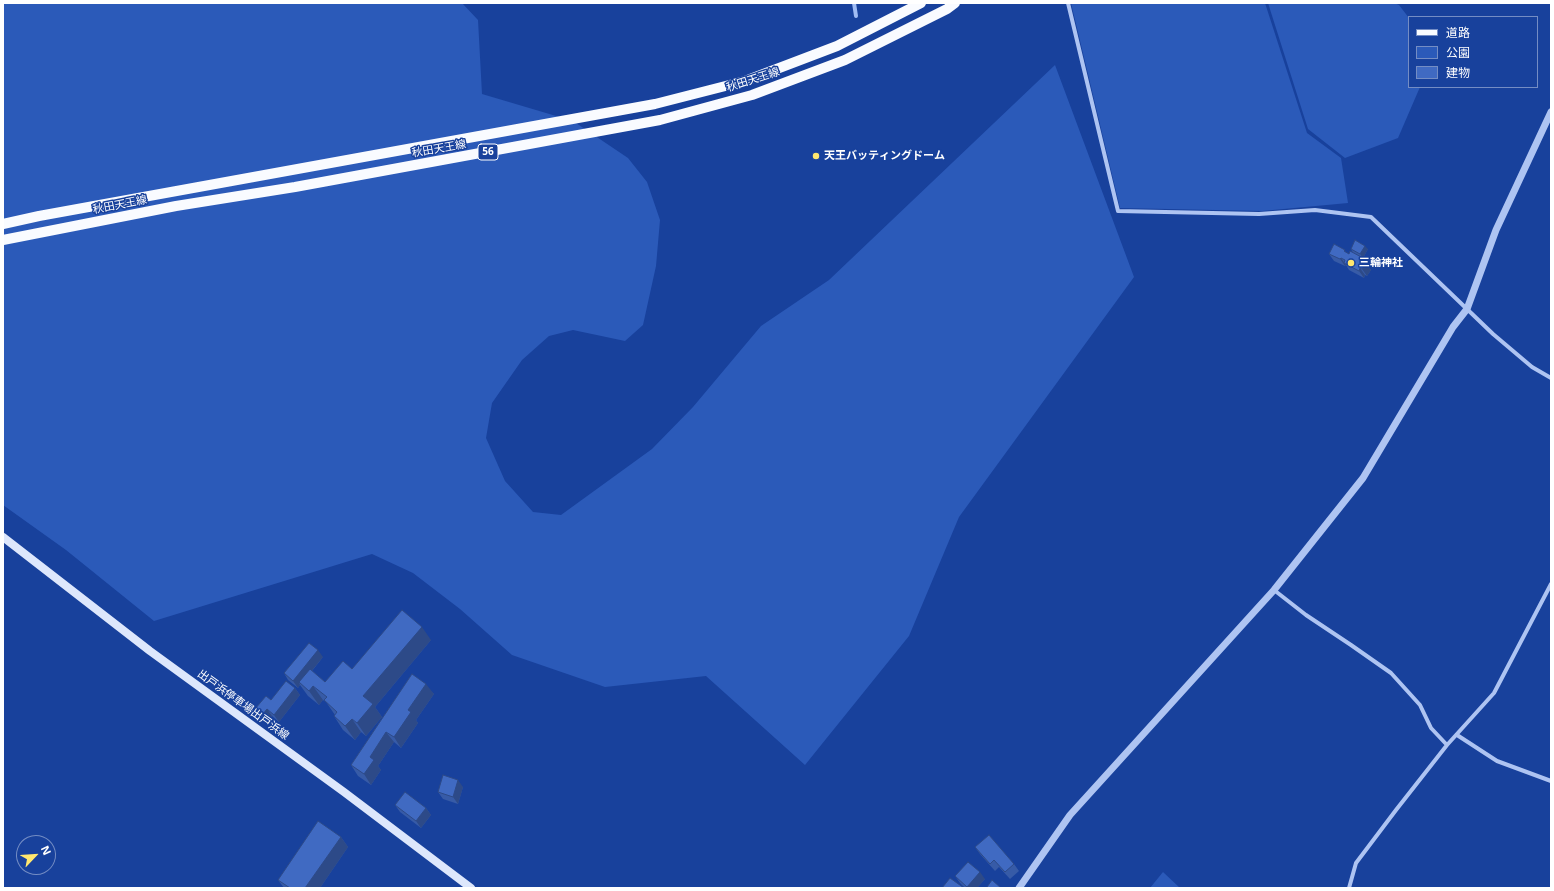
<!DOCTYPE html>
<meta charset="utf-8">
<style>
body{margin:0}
#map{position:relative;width:1554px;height:891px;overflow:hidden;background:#18419c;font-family:"Noto Sans","Noto Sans JP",sans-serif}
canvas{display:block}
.frame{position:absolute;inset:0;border:4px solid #fff;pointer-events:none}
.legend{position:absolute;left:1408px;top:16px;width:130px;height:72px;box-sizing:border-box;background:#18419c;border:1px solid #748dc4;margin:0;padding:5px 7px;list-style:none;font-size:12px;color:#fff}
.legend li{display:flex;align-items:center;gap:8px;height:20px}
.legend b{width:20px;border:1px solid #748dc4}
.north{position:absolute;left:16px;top:835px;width:40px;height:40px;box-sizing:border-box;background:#18419c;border:1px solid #748dc4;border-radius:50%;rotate:65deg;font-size:11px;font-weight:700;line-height:16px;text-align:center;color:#fff}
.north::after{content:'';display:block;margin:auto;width:14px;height:18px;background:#ffe76f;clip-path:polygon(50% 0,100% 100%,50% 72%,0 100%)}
</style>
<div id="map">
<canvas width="1554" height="891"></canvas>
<div class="frame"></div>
<ul class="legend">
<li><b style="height:5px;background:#f9fbff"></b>道路</li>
<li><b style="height:11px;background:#2b5ab9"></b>公園</li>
<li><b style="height:11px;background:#406ac2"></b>建物</li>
</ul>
<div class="north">N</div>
</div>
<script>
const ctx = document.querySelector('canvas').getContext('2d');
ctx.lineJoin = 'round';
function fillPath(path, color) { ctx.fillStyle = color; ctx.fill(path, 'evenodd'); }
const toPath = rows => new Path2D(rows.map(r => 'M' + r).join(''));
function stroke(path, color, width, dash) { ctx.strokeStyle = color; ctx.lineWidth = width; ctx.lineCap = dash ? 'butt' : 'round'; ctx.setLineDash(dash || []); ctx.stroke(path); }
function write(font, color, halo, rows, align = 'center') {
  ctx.font = font + ' "Noto Sans","Noto Sans JP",sans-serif'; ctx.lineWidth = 3; ctx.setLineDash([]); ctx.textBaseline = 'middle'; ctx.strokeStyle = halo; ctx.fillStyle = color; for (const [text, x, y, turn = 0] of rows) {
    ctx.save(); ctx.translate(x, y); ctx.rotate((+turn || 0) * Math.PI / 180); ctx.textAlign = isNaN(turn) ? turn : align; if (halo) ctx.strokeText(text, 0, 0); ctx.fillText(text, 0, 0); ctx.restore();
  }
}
fillPath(toPath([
 [3,3,462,3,478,20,482,94,573,121,628,158,647,182,660,220,656,266,643,325,625,341,573,330,549,336,522,360,492,403,486,438,505,481,533,512,561,515,652,449,693,407,761,326,829,280,1055,65,1134,277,959,517,909,636,805,765,706,676,605,687,512,655,460,609,413,573,372,554,154,621,66,550,3,505],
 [1071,3,1265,3,1307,133,1341,158,1348,203,1262,211,1120,208],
 [1268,3,1394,3,1399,5,1409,18,1409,87,1420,87,1398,138,1345,158,1308,129],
 [1163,872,1180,888,1150,888]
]), '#2b5ab9');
stroke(toPath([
 [854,3,856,16]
]), '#a1bdf4', 4);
stroke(toPath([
 [1068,3,1118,211,1259,214,1315,210,1371,217,1493,334,1532,367,1551,378],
 [1274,590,1306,615,1351,645,1391,673,1420,705,1431,728,1447,745],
 [1457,735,1497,761,1551,781],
 [1349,888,1356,863,1396,810,1447,745,1494,693,1551,584]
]), '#aec4f2', 4);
stroke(toPath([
 [1019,888,1070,815,1274,590,1363,478,1453,327,1467,309,1496,230,1551,112]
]), '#aec4f2', 7);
stroke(toPath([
 [3,537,150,651,344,792,471,888]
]), '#dde7fc', 8);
stroke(toPath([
 [3,224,39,216,655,104,745,81,837,46,921,3],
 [3,240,176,206,295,187,660,120,752,95,845,60,947,9,955,3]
]), '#f9fbff', 10);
fillPath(toPath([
 [1351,249,1368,249,1363,258,1370,266,1369,268,1371,270,1367,276,1365,275,1364,278,1349,270,1346,265,1345,266,1334,261,1329,254,1349,254,1353,253],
 [431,640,375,707,382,717,366,736,361,732,355,740,343,730,334,716,335,715,326,702,323,700,319,705,308,696,300,685,298,688,288,680,284,673,323,657,312,671,325,682,352,669],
 [412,674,434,694,416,720,418,723,401,748,394,742,378,766,381,770,371,785,358,776,351,765],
 [295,688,300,695,279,722,272,716,267,722,260,716,255,709,271,700],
 [463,787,458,804,443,799,438,792],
 [395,805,426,808,431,815,421,828,400,812],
 [341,837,348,847,320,888,284,888,278,880],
 [975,847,1014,864,1019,871,1010,879,999,867,995,871,980,854],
 [955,876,985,879,977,888,965,888,960,883]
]), '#375ba7');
fillPath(toPath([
 [1365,246,1368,249,1363,258,1360,254],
 [1341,258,1346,265,1345,266,1340,259],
 [1365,259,1370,266,1369,268,1371,270,1367,276,1362,269,1364,262],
 [1360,268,1365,275,1364,278,1359,271],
 [422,627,431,640,375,707,382,717,366,736,357,723,363,696],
 [318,650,323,657,301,684,299,682,300,685,298,688,293,681],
 [426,684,434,694,416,720,418,723,401,748,394,737,408,710],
 [313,686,323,700,319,705,309,691],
 [295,688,300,695,279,722,274,715],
 [267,709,272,716,267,722,262,715],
 [352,719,361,732,355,740,345,726],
 [386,732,394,742,378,766,381,770,371,785,364,774,370,757],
 [458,780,463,787,458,804,453,797],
 [426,808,431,815,421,828,416,821],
 [341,837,348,847,320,888,305,888],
 [980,872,985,879,977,888,968,888,967,887]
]), '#2d4a88');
const building = toPath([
 [1355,240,1365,246,1360,254,1351,249,1355,240],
 [1334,244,1345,250,1344,251,1349,254,1350,251,1365,259,1364,262,1366,263,1362,269,1360,268,1359,271,1344,263,1345,260,1341,258,1340,259,1329,254,1334,244],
 [402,610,422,627,363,696,373,704,357,723,352,719,345,726,334,716,337,712,324,700,327,697,313,686,309,691,299,682,310,669,325,682,343,661,352,669,402,610],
 [309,643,318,650,293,681,284,673,309,643],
 [412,674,426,684,408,710,411,712,394,737,386,732,370,757,374,760,364,774,351,765,412,674],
 [286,681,295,688,274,715,267,709,262,715,255,709,266,696,271,700,286,681],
 [443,775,458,780,453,797,438,792,443,775],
 [405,792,426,808,416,821,395,805,405,792],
 [318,821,341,837,305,888,290,888,278,880,318,821],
 [989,835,1014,864,1005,872,994,860,990,864,975,847,989,835],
 [968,862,980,872,967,887,955,876,968,862],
 [950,878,964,888,942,888,950,878],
 [992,880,1001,888,989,888,987,887,992,880]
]);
fillPath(building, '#406ac2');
stroke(building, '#2d4a88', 1);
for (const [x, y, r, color] of [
 [816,156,4,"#ffe76f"],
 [1351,263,4,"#ffe76f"]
]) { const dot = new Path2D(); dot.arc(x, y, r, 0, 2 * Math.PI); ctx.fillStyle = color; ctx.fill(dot); stroke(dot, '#18419c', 1.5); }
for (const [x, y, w] of [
 [488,152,20]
]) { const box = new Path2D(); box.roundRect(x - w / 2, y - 8, w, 16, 3); ctx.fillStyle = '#18419c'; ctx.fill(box); stroke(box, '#fff', 1); }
write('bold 10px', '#fff', null, [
 ["56",488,152]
]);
write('11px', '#fff', '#18419c', [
 ["秋田天王線",753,80,-18],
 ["秋田天王線",439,149,-10],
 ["秋田天王線",120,205,-11],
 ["出戸浜停車場出戸浜線",243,705,36]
]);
write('bold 11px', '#fff', '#18419c', [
 ["天王バッティングドーム",824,156],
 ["三輪神社",1359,263]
], 'left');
</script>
